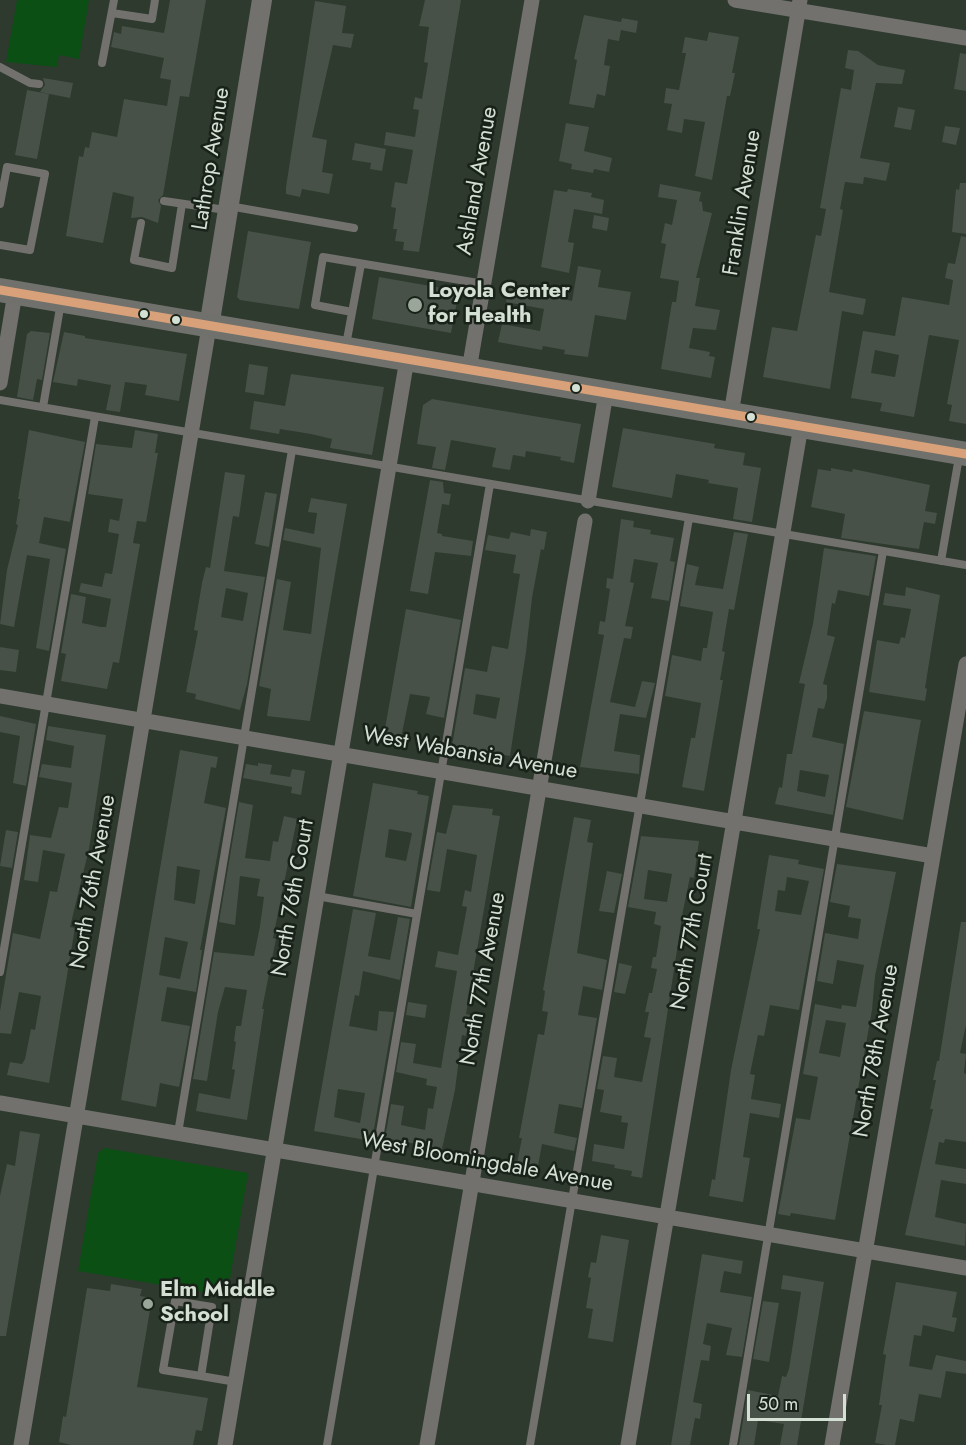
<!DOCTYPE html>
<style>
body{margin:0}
#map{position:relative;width:966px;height:1445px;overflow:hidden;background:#2e3a2e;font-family:Jost,sans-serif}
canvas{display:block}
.scale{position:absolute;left:747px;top:1394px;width:99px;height:27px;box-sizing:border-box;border:3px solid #d4e0d3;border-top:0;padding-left:8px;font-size:18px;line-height:21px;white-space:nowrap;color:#d4e0d3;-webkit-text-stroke:4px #192219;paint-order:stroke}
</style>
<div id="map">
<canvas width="966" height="1445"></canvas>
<div class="scale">50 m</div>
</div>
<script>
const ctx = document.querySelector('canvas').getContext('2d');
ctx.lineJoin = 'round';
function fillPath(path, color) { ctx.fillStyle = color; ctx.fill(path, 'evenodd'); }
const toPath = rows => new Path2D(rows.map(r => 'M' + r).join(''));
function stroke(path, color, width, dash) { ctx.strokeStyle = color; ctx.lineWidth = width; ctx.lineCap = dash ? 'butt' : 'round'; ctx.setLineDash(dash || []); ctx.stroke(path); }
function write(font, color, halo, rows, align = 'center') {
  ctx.font = font + ' Jost,sans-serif'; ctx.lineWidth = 5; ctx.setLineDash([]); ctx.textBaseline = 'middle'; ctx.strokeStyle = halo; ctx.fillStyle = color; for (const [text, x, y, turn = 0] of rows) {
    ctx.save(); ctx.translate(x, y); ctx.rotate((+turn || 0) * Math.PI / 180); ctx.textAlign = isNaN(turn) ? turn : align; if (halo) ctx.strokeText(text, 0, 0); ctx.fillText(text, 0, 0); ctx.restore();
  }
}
fillPath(toPath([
 [17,0,89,0,79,59,59,55,57,67,6,62],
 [105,1148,248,1173,227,1296,78,1271,98,1153]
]), '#0b4f15');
fillPath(toPath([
 [170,0,206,0,189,97,180,96,163,195,158,200,161,206,158,223,142,217,131,218,134,197,113,192,103,243,66,236,79,156,83,157,85,147,89,148,92,132,117,137,124,99,167,106,171,80,160,78,164,58,111,47,114,32,121,34,122,26,164,33],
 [425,0,461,0,419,252,403,250,404,242,395,241,397,229,393,229,396,208,391,207,395,182,407,184,413,150,384,145,386,132,415,137,419,110,413,109,415,97,422,99,428,63,424,62,429,27,419,26],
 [315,1,346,6,342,33,354,34,351,48,333,45,312,137,327,140,322,172,333,174,329,194,302,189,300,197,286,194,286,187],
 [584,15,621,22,622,18,638,21,636,33,621,30,619,41,608,39,604,65,610,66,605,96,597,94,594,108,569,104,577,60,574,59],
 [709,32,739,37,732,73,735,73,730,96,727,96,712,180,695,176,705,122,684,119,682,133,667,130,672,104,664,103,666,88,679,90,686,53,682,53,685,37,707,41],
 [848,50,858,51,878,65,905,70,902,84,876,83,860,158,890,163,886,181,864,177,863,184,845,182,840,209,843,210,829,292,866,299,863,315,842,311,830,389,763,377,772,327,797,331,816,235,821,236,826,209,820,208,841,88,851,90,854,70,845,68],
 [960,53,966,54,966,91,954,89],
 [43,78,73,83,70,98,40,92,45,85],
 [27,90,49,94,37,159,15,155],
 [898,107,915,110,911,130,894,127],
 [566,123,589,127,584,151,612,158,609,172,594,169,593,173,571,169,572,164,559,161],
 [945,126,960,128,956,145,942,142],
 [355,143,386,149,382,171,370,169,371,163,352,160],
 [960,183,966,183,966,234,952,232,956,189,959,190],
 [660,184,701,192,699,201,702,202,703,211,712,213,696,278,700,278,695,306,720,310,716,330,693,328,689,348,710,352,709,356,715,357,711,378,661,369,672,302,676,302,679,281,660,278,666,244,661,243,665,223,672,225,677,200,658,197],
 [568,189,592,193,591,197,604,200,602,214,574,209,568,242,574,243,569,273,541,267,554,190,567,192],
 [594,215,609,218,607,231,592,228],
 [248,231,311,242,299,309,240,300,237,297],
 [961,236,966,237,966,424,949,421,952,405,947,404,959,340,929,335,914,417,880,411,882,403,851,398,863,331,895,336,902,297,949,305,953,280,945,278,948,263,955,264],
 [875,350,899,355,895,377,871,373],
 [578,266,601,270,598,287,631,292,626,320,595,315,588,357,564,354,565,350,543,346,542,350,498,342,502,324,540,331,544,309,506,302,509,286,572,301],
 [379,277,459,291,451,333,372,319],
 [31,331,50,333,42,380,37,379,33,400,17,397,27,334],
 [64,332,85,336,85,338,187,354,179,401,145,395,147,385,125,382,120,412,106,410,111,385,78,379,77,386,53,382],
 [249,364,268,367,264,395,245,392],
 [291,374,384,387,372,455,330,448,332,439,311,434,280,429,279,434,250,429,254,401,285,406],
 [432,399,581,424,574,463,560,460,561,457,526,451,525,457,513,455,510,470,492,467,496,448,451,440,445,470,432,468,436,447,417,444,423,405],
 [623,428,715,444,714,448,745,453,743,465,761,468,752,522,733,519,738,488,708,483,709,480,676,474,672,498,612,487],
 [29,430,85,442,70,522,44,517,39,543,66,549,49,651,36,648,50,559,27,555,14,627,0,624,7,570,18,525,16,524,20,499,18,499],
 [135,430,158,434,155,453,158,453,146,522,137,521,133,543,140,544,119,663,113,662,107,689,61,681,66,654,61,653,71,594,86,597,82,623,101,627,106,627,111,599,79,592,81,583,102,587,105,573,112,574,119,534,108,532,110,519,119,521,123,499,88,494,96,444,132,448],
 [831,468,852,472,853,469,930,485,925,511,937,513,935,524,924,522,919,549,841,538,845,514,811,507,818,469,831,471],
 [225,472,245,475,239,517,233,516,224,571,265,577,247,684,240,710,195,699,196,694,186,692,198,631,194,630,202,583,206,567,210,568],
 [226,588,248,593,243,621,221,617],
 [430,480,443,482,444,493,451,494,449,505,442,504,437,533,442,534,442,536,473,541,471,556,435,552,428,594,410,591],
 [265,492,277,494,269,547,255,544],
 [311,498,347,504,310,721,267,716,271,689,259,686,277,579,291,582,283,630,311,634,321,548,283,540,285,528,314,534,317,513,308,512],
 [621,519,634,521,633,527,651,530,650,534,674,538,670,561,675,562,669,601,651,598,658,563,634,559,630,582,634,583,625,626,633,627,631,639,624,638,610,702,635,707,642,681,655,683,646,718,620,714,614,751,640,755,639,774,580,767,604,635,598,634,600,621,605,622,610,589,606,588,607,578,613,579],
 [531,529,547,532,544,550,541,549,532,598,526,652,510,756,452,746,465,668,487,672,492,646,508,649,520,574,513,573,516,555,485,550,488,535,509,539,511,532,530,536],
 [476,694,500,698,496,719,473,714],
 [734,532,748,534,734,610,729,609,722,651,725,652,720,680,723,680,704,791,682,787,691,738,695,738,701,703,665,696,672,655,701,661,703,648,707,648,713,612,680,606,687,564,699,567,695,585,723,589],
 [824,548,876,556,869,596,838,590,835,604,832,603,827,635,835,637,823,684,827,685,827,698,824,709,818,708,812,737,844,744,833,815,775,804,779,787,782,788,787,754,792,754,805,684,799,683,813,624],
 [800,770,829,775,825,797,797,791],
 [906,587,940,595,925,688,927,689,925,701,869,692,877,640,899,644,901,637,905,638,911,609,883,605,885,593,905,596],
 [406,609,461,620,444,718,426,714,430,697,410,694,400,743,383,740],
 [0,647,19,650,16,672,0,670],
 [864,711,921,720,903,820,846,807],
 [0,716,36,724,26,786,13,783,20,736,0,732],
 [48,726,106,735,89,849,70,927,75,928,49,1083,7,1075,10,1062,22,1064,25,1059,31,1029,35,1030,41,996,19,992,11,1034,0,1033,0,1011,13,933,40,939,50,891,57,892,65,854,43,850,38,882,24,880,30,835,51,838,59,807,68,808,72,783,39,777,42,764,71,768,74,746,46,740],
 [180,750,218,757,216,768,211,767,204,803,226,808,200,950,202,950,196,992,167,987,161,1021,190,1026,181,1077,179,1087,160,1083,156,1107,121,1100],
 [177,866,200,870,195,904,174,900],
 [165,937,188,942,180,979,159,975],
 [258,763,272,765,270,774,290,777,292,769,305,771,301,795,291,793,292,787,243,778,246,764,258,766],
 [373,783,418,791,417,794,429,796,411,907,353,896],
 [389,829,412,833,406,861,385,857],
 [239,802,253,805,245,858,270,861,273,841,278,842,284,816,297,819,273,938,276,939,262,1009,264,1009,247,1120,196,1111,199,1093,230,1099,235,1070,232,1069,236,1042,234,1041,236,1026,241,1026,247,990,225,987,218,1012,207,1081,193,1079,214,952,254,956,260,926,264,897,257,896,260,879,240,876,235,925,219,922],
 [453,805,493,809,492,815,500,816,466,1014,470,1015,466,1036,462,1035,455,1090,442,1149,385,1138,391,1104,404,1106,401,1125,425,1130,428,1108,433,1109,437,1087,426,1085,427,1079,396,1072,401,1042,416,1044,413,1063,441,1068,457,971,435,967,438,951,458,955,467,907,462,906,465,890,471,892,477,855,447,849,440,892,427,890,437,832,446,834],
 [574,817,591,820,587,842,593,843,577,953,607,960,602,990,583,986,578,1015,597,1018,582,1108,559,1104,554,1133,577,1138,574,1151,542,1144,538,1166,517,1163,522,1138,519,1138,538,1034,544,1035,548,1012,542,1011,545,991,543,990],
 [6,830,18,832,12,868,0,866],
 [641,836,699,841,694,878,690,877,683,911,642,1178,631,1176,632,1171,614,1168,615,1165,592,1161,594,1144,624,1149,628,1123,621,1122,622,1116,600,1112,604,1090,597,1089,603,1056,617,1058,614,1077,642,1082,651,1038,644,1037,649,1012,645,1012,649,993,652,993,657,969,651,968,653,957,656,957,661,926,654,924,656,912,628,907],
 [648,870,672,874,667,902,644,899],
 [769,855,799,860,798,864,824,869,799,1010,770,1005,764,1036,758,1035,750,1074,755,1075,751,1099,781,1104,779,1118,750,1113,743,1157,750,1158,743,1202,709,1196,712,1179,715,1180,731,1070,760,929,757,929],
 [787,877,809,881,801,915,775,911,778,890,785,891],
 [837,864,896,872,875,976,872,1010,835,1220,791,1213,790,1216,778,1214,796,1118,810,1120,818,1077,803,1074,815,1004,841,1009,842,1005,856,1007,864,965,837,960,833,984,817,981,825,933,858,939,861,919,848,917,850,906,830,902],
 [826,1020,846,1023,840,1057,819,1053],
 [607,871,622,874,614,913,599,911],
 [353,909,376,913,368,956,390,960,398,917,410,919,400,980,363,971,359,996,355,995,349,1026,377,1031,379,1011,394,1012,372,1141,314,1131],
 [338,1089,365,1093,360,1123,334,1117],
 [961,922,966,922,966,1025,960,1053,966,1054,964,1073,966,1074,966,1142,945,1139,944,1143,939,1142,935,1164,966,1169,966,1184,941,1180,935,1217,966,1224,965,1246,905,1235,933,1109,930,1109,936,1080,933,1080,937,1061,939,1061],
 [619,963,632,966,625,994,614,992],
 [408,1002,427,1005,425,1018,406,1015],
 [20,1131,40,1134,6,1336,0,1336,0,1196,7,1164,15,1166],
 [601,1235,629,1240,613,1342,588,1338,593,1309,586,1308,591,1278,588,1277,591,1262,596,1263],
 [702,1254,743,1261,741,1274,724,1271,720,1292,752,1297,742,1357,726,1355,732,1328,707,1323,703,1344,711,1346,709,1361,701,1360,693,1402,702,1404,700,1419,695,1418,690,1445,671,1445],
 [783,1275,824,1282,797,1445,780,1445,784,1424,758,1420,754,1445,739,1445,748,1390,778,1396,782,1376,786,1377,789,1369,801,1292,781,1289],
 [896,1282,957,1292,952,1317,957,1318,954,1332,923,1325,921,1336,914,1335,909,1366,932,1370,936,1355,966,1361,966,1374,946,1371,941,1398,919,1394,914,1422,900,1419,895,1445,887,1445,875,1443,882,1405,879,1405,886,1355,883,1354],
 [111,1284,142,1289,140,1296,152,1298,137,1387,208,1398,202,1431,196,1430,193,1445,71,1445,59,1442,63,1416,66,1417,87,1288,110,1291],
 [763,1301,779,1303,769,1362,753,1359]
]), '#475147');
stroke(toPath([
 [112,13,152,19,155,0],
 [102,63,114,0],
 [0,67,30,83,39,84],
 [164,201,226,210],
 [0,204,7,167,45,174,30,250,0,245],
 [229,206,354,228],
 [141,223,134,260,172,268,182,204],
 [352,312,315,305,323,257,484,284],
 [346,345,361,264],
 [0,400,966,565],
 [43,407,61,302],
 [941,561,959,457],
 [317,896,417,914],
 [0,972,95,417],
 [178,1133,292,450],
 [201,1376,212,1307,175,1301,163,1370,201,1376,236,1382],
 [327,1445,490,484],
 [530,1445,689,518],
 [733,1445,883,551]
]), '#72716e', 8);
stroke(toPath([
 [735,0,966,38],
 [469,370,532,0],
 [0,383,15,293],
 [731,414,800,0],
 [588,501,606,393],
 [0,696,933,856],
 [0,1103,966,1268],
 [21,1445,209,327],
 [225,1445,407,359],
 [427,1445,585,521],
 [628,1445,801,426],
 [832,1445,966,664]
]), '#72716e', 15);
stroke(toPath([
 [209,327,262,0]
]), '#72716e', 20);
stroke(toPath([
 [0,290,966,454]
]), '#70716c', 24);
stroke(toPath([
 [0,290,966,454]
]), '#d9a179', 9);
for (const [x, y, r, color] of [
 [415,305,8,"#9aa699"],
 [144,314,5,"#d4e0d3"],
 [176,320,5,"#d4e0d3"],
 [576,388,5,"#d4e0d3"],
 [751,417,5,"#d4e0d3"],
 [148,1304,6,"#9aa699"]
]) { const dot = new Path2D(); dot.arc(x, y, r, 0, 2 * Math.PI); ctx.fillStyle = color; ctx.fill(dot); stroke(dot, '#192219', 2); }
write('22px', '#d4e0d3', '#192219', [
 ["Lathrop Avenue",212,159,-81],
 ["Ashland Avenue",478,181,-80],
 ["Franklin Avenue",743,203,-81],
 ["West Wabansia Avenue",470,754,10],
 ["North 76th Avenue",94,882,-80],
 ["North 76th Court",294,898,-80],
 ["North 77th Court",693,932,-80],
 ["North 77th Avenue",484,979,-80],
 ["North 78th Avenue",877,1051,-80],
 ["West Bloomingdale Avenue",487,1163,10]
]);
write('bold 22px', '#d4e0d3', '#192219', [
 ["Loyola Center",428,292],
 ["for Health",428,317],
 ["Elm Middle",160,1291],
 ["School",160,1316]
], 'left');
</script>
